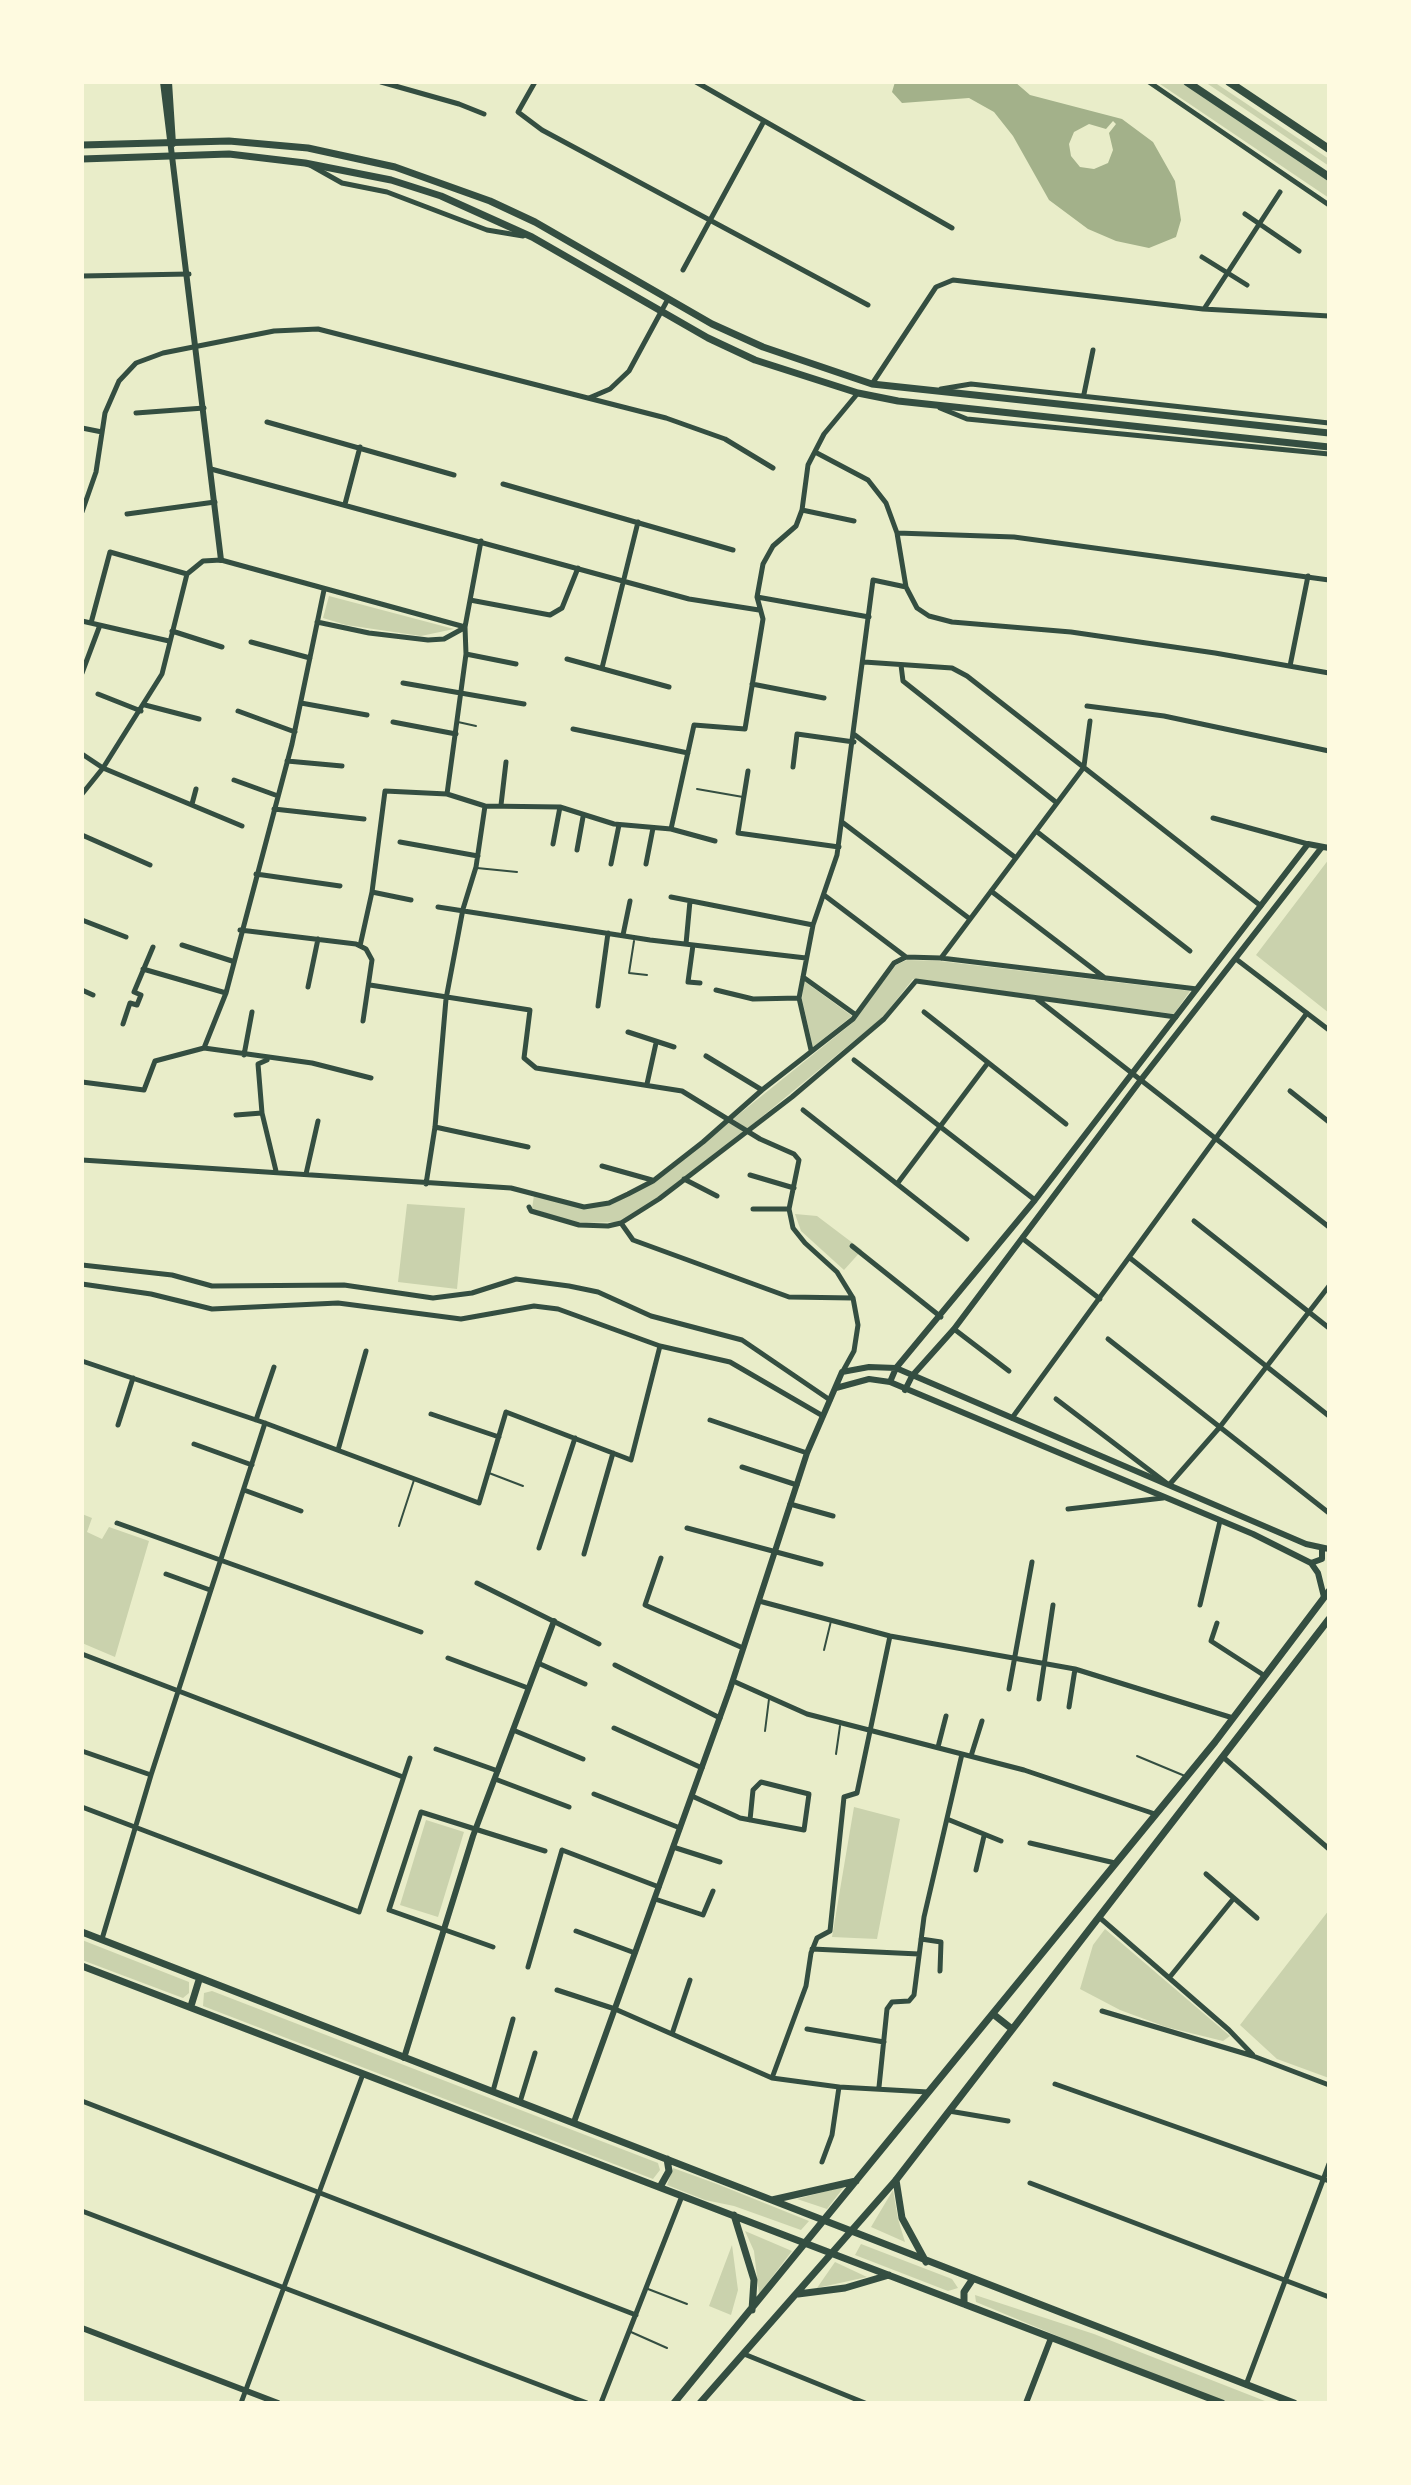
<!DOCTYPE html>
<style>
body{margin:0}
#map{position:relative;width:1411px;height:2485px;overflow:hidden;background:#e9edc9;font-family:"PT Sans",sans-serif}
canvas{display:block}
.frame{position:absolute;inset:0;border:84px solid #fefae0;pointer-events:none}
</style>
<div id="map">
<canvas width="1411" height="2485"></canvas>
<div class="frame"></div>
</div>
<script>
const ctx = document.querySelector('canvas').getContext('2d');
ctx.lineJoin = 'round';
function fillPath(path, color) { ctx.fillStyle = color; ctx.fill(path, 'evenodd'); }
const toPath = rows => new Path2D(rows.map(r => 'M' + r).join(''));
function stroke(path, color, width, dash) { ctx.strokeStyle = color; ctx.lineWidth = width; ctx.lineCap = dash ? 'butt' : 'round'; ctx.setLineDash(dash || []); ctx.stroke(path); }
fillPath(toPath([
 [1157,82,1180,82,1329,181,1329,198],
 [1205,82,1214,82,1329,159,1329,166],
 [329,596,454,629,421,636,346,625,323,618],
 [1329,859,1329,1013,1256,955],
 [907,960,939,961,1190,991,1174,1014,913,979,883,1017,747,1129,733,1119,851,1024,896,965],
 [804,981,852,1016,813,1047,802,999],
 [730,1121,744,1133,658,1199,620,1222,578,1223,532,1209,534,1195,585,1208,612,1203,652,1182],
 [407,1204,465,1208,457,1289,398,1282],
 [795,1214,817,1216,862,1250,844,1270,801,1231],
 [82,1514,92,1518,87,1532,102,1539,109,1527,149,1541,115,1657,82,1643],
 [854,1807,900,1819,877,1939,832,1937],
 [426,1820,464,1832,438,1917,400,1905],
 [1329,1910,1329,2078,1277,2059,1240,2025],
 [1105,1929,1230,2036,1223,2041,1166,2027,1120,2010,1080,1989,1093,1945],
 [82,1940,189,1982,189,1993,183,1998,82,1960],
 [212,1991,658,2163,660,2170,653,2179,203,2006,204,1993],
 [673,2168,717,2184,809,2221,801,2230,734,2206,705,2200,667,2185],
 [844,2187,827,2209,797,2199,827,2191],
 [893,2190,898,2219,905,2242,871,2227],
 [745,2231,792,2251,759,2294,754,2251],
 [861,2244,952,2279,958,2288,948,2291,855,2255],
 [732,2245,738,2290,731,2315,709,2306],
 [835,2262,867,2277,817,2288],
 [975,2295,1094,2334,1270,2403,1233,2403,1192,2392,976,2302]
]), '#cad2ad');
fillPath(toPath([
 [895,82,1015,82,1030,95,1122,119,1153,142,1175,181,1181,220,1176,237,1149,248,1116,241,1088,229,1049,200,1013,136,994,112,969,98,902,103,892,92],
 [1113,121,1116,124,1109,133,1113,150,1108,163,1094,169,1080,167,1071,156,1069,144,1074,132,1089,124,1106,129]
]), '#a3b18a');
stroke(toPath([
 [458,722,476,726],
 [697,789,743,797],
 [477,868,517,872],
 [634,941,629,973,647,975],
 [489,1473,523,1486],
 [399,1526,414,1480],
 [824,1650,831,1621],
 [765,1731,769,1699],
 [836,1754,840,1726],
 [1137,1756,1185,1776],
 [648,2289,687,2304],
 [631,2332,667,2348]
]), '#344e41', 2);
stroke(toPath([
 [381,82,459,104,484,114],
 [535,82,518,112,542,130,868,305],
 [696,82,952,228],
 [1149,82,1329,205],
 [310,165,342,183,387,192,487,230,523,236],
 [1245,214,1299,251],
 [1202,257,1247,285],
 [683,270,764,121],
 [82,276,189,274],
 [1204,309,1280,192],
 [872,384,936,287,953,280,1203,309,1329,316],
 [941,389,971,384,1329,423],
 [1084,394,1093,350],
 [589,398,610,389,629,371,668,299],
 [940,408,967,419,1329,454],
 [136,413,204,408],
 [267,422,454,475],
 [82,428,102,432],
 [815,452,868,480,886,503,897,533,906,587,917,608,929,616,952,622,1071,632,1215,653,1329,673],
 [211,469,689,599,759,610],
 [503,484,733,550],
 [345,504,360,447],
 [802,510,854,521],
 [82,512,96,472,105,413,119,381,136,363,163,353,274,331,318,329,666,418,725,439,773,468],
 [127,514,215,502],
 [897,533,1014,537,1329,580],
 [757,597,869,617],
 [470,600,550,615,562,608,578,568],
 [82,621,169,641],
 [317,622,369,633,428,640,444,639,464,628],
 [91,623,110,552,187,574],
 [172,631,222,647],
 [251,642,310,658],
 [466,654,516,664],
 [567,659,669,687],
 [864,662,952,668,967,676,1261,906],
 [901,665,903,681,1057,803],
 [1290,666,1308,576],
 [602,668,638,522],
 [82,673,100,625],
 [403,683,524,704],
 [752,684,824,698],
 [98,694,141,711],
 [301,703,367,715],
 [145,705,199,719],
 [1087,706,1164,716,1329,751],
 [238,711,295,732],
 [393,722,456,734],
 [573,729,688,753],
 [855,735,1016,858],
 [82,754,103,768,242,826],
 [287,761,342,766],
 [1084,766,1090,721],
 [793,767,797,734,854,742],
 [748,771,738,833,839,847],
 [234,780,278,796],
 [82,794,103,768,162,674,187,574,203,561,221,560,465,627],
 [447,794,466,654,465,627,481,541],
 [192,804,196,789],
 [501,805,506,762],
 [274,809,364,819],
 [1213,818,1308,844],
 [842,822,970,919],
 [671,829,694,725,745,729,763,619,757,597,763,564,773,546,796,526,802,510,808,465,824,434,858,393],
 [1036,831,1190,951],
 [82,835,150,865],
 [400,842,478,856],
 [553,844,560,807],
 [577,850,583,817],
 [611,864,619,825],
 [646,864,653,828],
 [256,874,340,886],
 [991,891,1105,978],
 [372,892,411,900],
 [824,895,906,957],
 [671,897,813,925],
 [438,907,650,940,806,958],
 [82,920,126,937],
 [240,930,356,944,366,949,372,960,363,1021],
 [623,935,630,901],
 [686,944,690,901],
 [182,945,232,961],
 [693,945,688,982,700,983],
 [360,946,372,892,385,791,447,794,485,806,560,807,614,824,671,829,715,841],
 [941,958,1084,767],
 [1236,959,1329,1030],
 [143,969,226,993],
 [803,977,856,1015],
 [370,985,530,1010,524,1058,536,1068,682,1091,760,1139,794,1154,799,1160,789,1209,793,1228,805,1243,837,1272,853,1298,858,1325,854,1351,843,1371],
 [308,987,318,939],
 [82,990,93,995],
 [716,990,753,999,799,998],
 [1037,999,1329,1227],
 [598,1006,608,933],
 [924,1012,1066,1124],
 [123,1024,130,1003,137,1005,141,995,134,992,153,947],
 [628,1032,674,1047],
 [204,1048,312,1063,371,1078],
 [811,1050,799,998,813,925,837,855,873,580,906,587],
 [244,1055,252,1012],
 [706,1056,762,1090],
 [267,1060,258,1064,262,1113,276,1171],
 [854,1060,1035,1200],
 [82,1082,144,1090,155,1061,204,1048,226,993,292,744,324,590],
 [647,1084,656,1043],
 [1290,1091,1329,1122],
 [803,1110,967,1239],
 [236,1115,262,1113],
 [435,1127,528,1147],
 [82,1160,511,1188,584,1207,609,1203,628,1194,653,1181,703,1142,762,1090,853,1019,894,963,906,957,941,958,1197,989],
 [602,1166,652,1180],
 [306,1174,318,1121],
 [750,1175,794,1188],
 [684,1179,717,1196],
 [426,1184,435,1127,446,999,463,909,476,867,485,806],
 [897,1184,987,1064],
 [529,1207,531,1211,579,1225,608,1226,621,1223,659,1199,792,1097,884,1019,916,981,1176,1017],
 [753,1209,789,1209],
 [1194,1221,1329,1328],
 [621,1223,633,1240,789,1297,853,1298],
 [1022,1238,1100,1299],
 [852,1246,941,1317],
 [1130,1258,1329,1416],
 [82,1265,172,1275,212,1286,344,1285,433,1298,472,1293,516,1279,569,1286,598,1292,651,1316,742,1340,830,1400],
 [82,1284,151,1294,212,1309,338,1303,461,1319,534,1306,558,1309,660,1346,730,1362,823,1416],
 [954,1329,1009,1371],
 [1108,1339,1329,1513],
 [82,1361,265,1423,479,1503,506,1412,631,1460,660,1346],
 [1056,1399,1169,1485,1219,1428,1329,1286],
 [431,1414,499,1437],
 [1012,1418,1307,1013],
 [256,1420,274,1367],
 [710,1420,807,1453],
 [118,1425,133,1378],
 [194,1444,252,1465],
 [338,1450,366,1351],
 [742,1467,797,1485],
 [244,1490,301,1511],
 [790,1504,833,1516],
 [1068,1509,1163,1498],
 [117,1523,421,1632],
 [687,1528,821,1564],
 [539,1548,575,1438],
 [584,1554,613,1453],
 [661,1558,645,1605,743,1648],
 [166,1574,210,1590],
 [477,1583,599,1644],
 [759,1601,890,1636,1075,1669,1233,1718],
 [1200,1605,1220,1521],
 [1217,1623,1211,1641,1265,1676],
 [82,1654,403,1777],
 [448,1658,528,1688],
 [538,1663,585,1684],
 [615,1665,720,1718],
 [733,1681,807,1714,1024,1770,1155,1814],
 [1009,1689,1032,1562],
 [1039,1699,1053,1605],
 [1069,1707,1075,1669],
 [614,1728,702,1768],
 [513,1730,583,1759],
 [938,1747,946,1716],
 [436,1749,498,1771],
 [82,1751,151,1775],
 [971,1756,982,1721],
 [1223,1757,1329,1849],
 [495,1779,569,1807],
 [594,1794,680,1828],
 [692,1796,740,1818,804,1830,809,1794,761,1782,753,1790,750,1820],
 [82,1807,359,1912,410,1758],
 [947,1819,1001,1841],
 [1030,1843,1115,1863],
 [673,1847,720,1862],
 [976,1870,984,1836],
 [1206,1874,1257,1918],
 [655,1899,703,1915,713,1891],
 [1099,1917,1229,2030,1253,2055],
 [576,1931,635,1953],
 [102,1939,151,1775,265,1423],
 [921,1939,941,1942,940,1971],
 [493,1947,389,1910,421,1812,545,1851],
 [812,1949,919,1954],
 [528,1967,562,1850,659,1887],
 [1169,1978,1234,1898],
 [557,1990,615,2009,772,2078,839,2087,928,2092],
 [1102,2011,1253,2056,1329,2085],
 [807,2029,884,2042],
 [672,2034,690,1980],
 [772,2078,806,1986,811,1953,817,1938,830,1931,844,1797,857,1793,890,1636],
 [1055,2084,1329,2181],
 [879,2087,887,2009,892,2002,909,2001,914,1995,924,1917,962,1754],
 [493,2091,513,2019],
 [82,2101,636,2315],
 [520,2102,535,2053],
 [949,2111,1008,2121],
 [822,2162,832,2135,839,2087],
 [1030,2183,1329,2297],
 [82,2211,587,2403],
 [744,2354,865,2403],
 [1246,2385,1329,2164],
 [241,2403,363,2074],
 [601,2403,682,2196]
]), '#344e41', 5);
stroke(toPath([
 [163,82,221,560],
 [169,82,173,144],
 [890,1382,896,1368,1035,1200,1308,844,1329,848],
 [836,1388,869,1379,890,1382,1253,1534,1311,1563,1318,1573,1324,1597],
 [905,1390,912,1376,954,1329,1140,1081,1322,847],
 [1311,1563,1322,1559,1322,1549],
 [404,2058,473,1836,554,1621],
 [574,2122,730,1689,807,1453,842,1372,869,1367,896,1368,1306,1544,1329,1549],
 [82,2328,278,2403],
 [1026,2403,1051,2338]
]), '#344e41', 6);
stroke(toPath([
 [82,145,229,141,308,148,395,167,490,201,535,222,712,324,763,347,872,384,1329,433],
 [82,159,229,154,305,163,391,180,441,196,532,237,708,338,755,360,858,393,898,401,1329,447],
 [82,1932,1294,2403],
 [82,1966,1222,2403],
 [191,2006,199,1980],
 [993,2014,1012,2029],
 [896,2180,902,2218,926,2262],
 [660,2187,669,2171,667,2159],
 [772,2200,856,2181],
 [734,2215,754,2280,752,2310],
 [798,2294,845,2288,889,2275],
 [964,2304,964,2292,972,2280],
 [674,2403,1215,1742,1329,1591],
 [700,2403,896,2180,1329,1619]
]), '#344e41', 7);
stroke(toPath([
 [1187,82,1329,177],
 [1229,82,1329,149]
]), '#344e41', 8);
</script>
